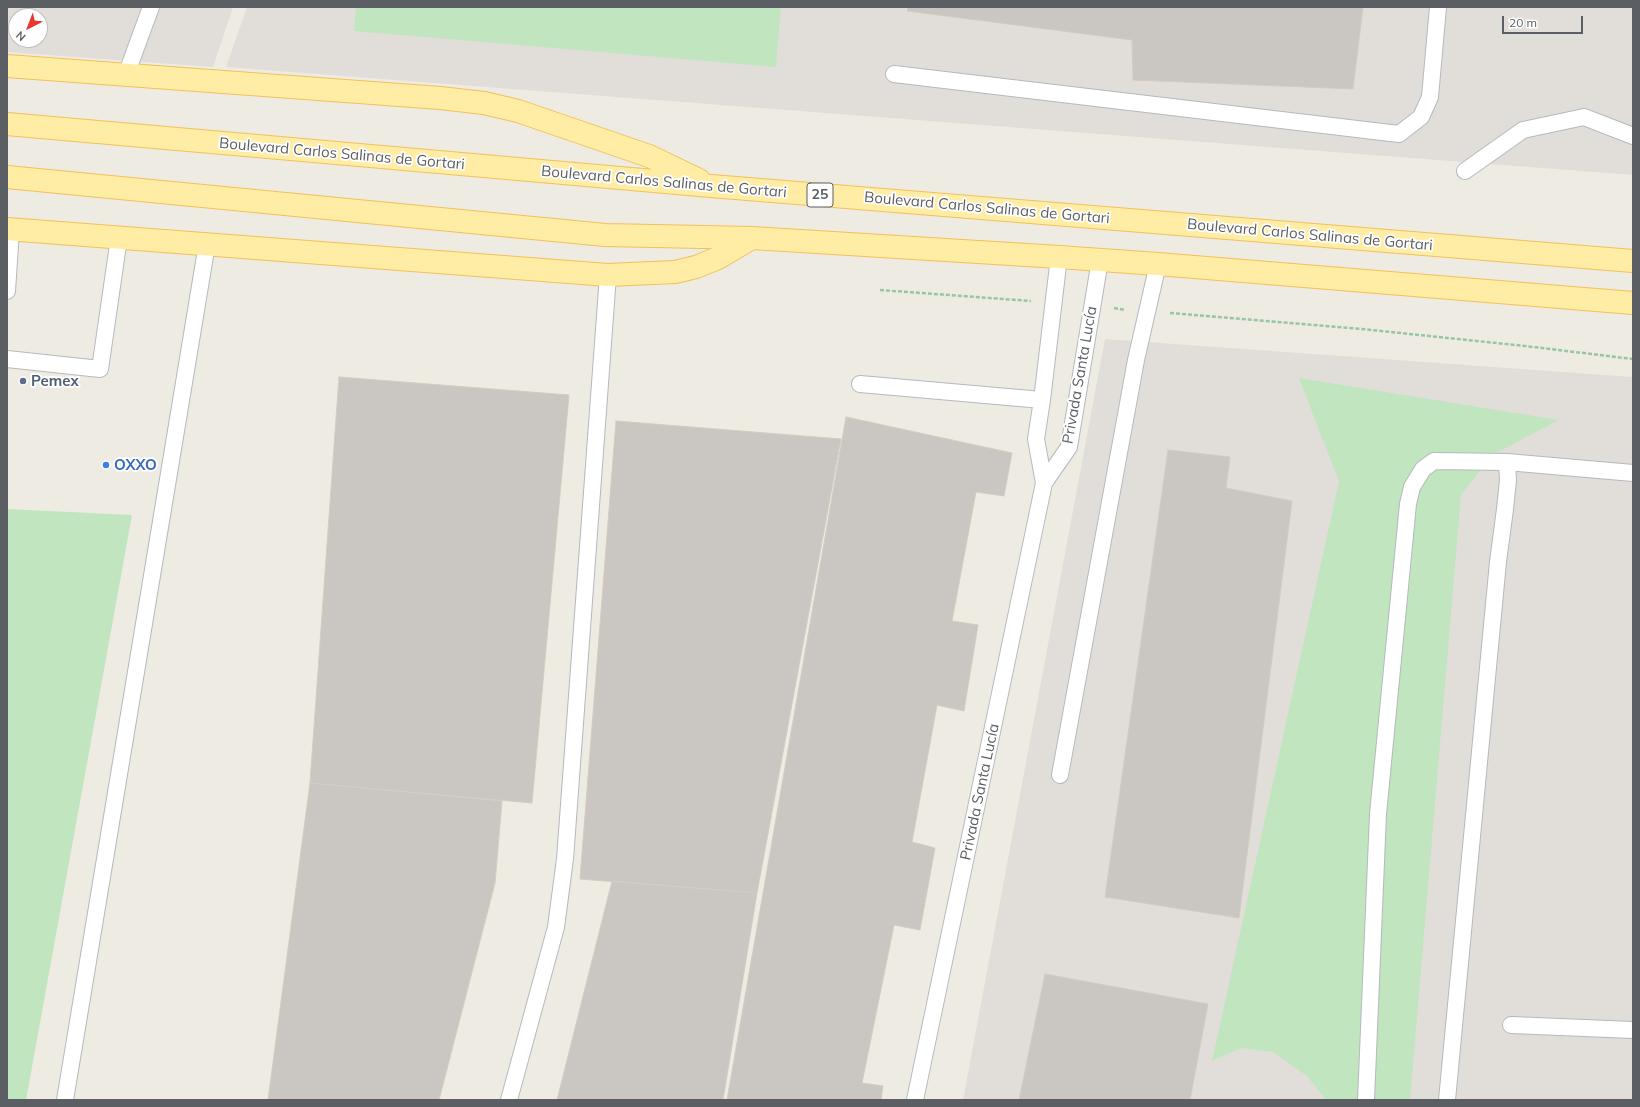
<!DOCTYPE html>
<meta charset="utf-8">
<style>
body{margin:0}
#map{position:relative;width:1640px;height:1107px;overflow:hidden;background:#eeebe2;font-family:Mulish,sans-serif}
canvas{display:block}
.frame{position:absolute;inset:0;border:8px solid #5b5f63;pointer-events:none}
.north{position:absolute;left:8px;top:8px;width:40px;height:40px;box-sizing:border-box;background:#fff;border:1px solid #bdbfc1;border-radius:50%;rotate:222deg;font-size:11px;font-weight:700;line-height:16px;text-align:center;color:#5b5f63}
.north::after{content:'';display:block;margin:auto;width:14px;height:18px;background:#e8352e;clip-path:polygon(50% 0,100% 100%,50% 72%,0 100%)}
.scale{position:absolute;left:1502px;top:16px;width:81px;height:18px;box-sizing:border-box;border:2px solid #5b5f63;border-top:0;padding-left:5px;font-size:12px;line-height:14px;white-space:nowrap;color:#5b5f63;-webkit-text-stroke:3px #fff;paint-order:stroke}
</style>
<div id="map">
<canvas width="1640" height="1107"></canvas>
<div class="frame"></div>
<div class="north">N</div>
<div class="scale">20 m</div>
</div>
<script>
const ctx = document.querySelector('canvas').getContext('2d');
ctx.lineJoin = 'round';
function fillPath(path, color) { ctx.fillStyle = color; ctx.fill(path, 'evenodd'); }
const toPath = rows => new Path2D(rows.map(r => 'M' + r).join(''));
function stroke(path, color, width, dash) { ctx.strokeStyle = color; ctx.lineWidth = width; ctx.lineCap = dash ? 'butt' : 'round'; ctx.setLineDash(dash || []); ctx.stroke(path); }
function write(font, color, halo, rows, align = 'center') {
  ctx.font = font + ' Mulish,sans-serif'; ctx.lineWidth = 3.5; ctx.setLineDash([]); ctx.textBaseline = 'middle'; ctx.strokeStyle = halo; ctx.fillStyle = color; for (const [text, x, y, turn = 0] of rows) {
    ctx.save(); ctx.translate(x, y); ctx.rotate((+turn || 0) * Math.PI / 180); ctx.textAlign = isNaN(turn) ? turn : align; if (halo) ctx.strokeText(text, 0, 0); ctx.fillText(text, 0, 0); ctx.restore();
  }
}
fillPath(toPath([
 [7,7,233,7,213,67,7,52],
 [16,16,40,16,40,40,16,40],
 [247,7,1633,7,1633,175,226,67],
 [1105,339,1633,377,1633,1100,963,1100]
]), '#e1deda');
fillPath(toPath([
 [356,7,781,7,776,67,354,31],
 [1299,378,1559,420,1492,455,1461,495,1410,1100,1326,1100,1307,1076,1273,1052,1241,1048,1212,1061,1339,481],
 [7,509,132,515,26,1100,7,1100]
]), '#c0e5bf');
const building = toPath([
 [908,7,1363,7,1353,89,1133,80,1132,40,907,11,908,7],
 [339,377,569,395,532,803,310,783,339,377],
 [846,417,1012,453,1004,496,976,492,952,621,978,625,964,711,937,705,912,842,935,848,920,930,894,925,862,1083,883,1086,881,1100,727,1100,846,417],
 [616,421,841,439,757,893,580,879,616,421],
 [1168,450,1230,457,1226,488,1292,501,1239,918,1105,897,1168,450],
 [310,783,502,801,495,883,439,1100,268,1100,310,783],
 [612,881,757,893,723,1100,557,1100,612,881],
 [1045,974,1208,1004,1190,1100,1019,1100,1045,974]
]);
fillPath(building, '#cac7c2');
stroke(building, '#d2ccc1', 1);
const lane = toPath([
 [894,74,1399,134,1421,117,1430,97,1438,7],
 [126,75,151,7],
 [1465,171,1523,130,1584,117,1633,136],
 [7,291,11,230],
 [7,359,100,369,119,238],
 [860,384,1042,400],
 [1044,483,1069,447,1100,260],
 [1060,775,1136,360,1158,264],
 [1511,1025,1633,1030],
 [65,1100,207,244],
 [509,1100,556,927,565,859,608,275],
 [915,1100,1044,483,1036,439,1042,400,1059,257],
 [1366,1100,1378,814,1408,504,1412,487,1423,469,1434,461,1507,462],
 [1447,1100,1498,562,1505,509,1508,480,1507,462,1633,473]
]);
const primary = toPath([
 [7,66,440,98,484,103,518,111,649,156,699,180],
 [7,124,711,186,1633,261],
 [7,177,605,235,752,238,1059,257,1158,264,1633,303],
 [7,229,608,275,675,272,696,267,718,258,752,238]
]);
stroke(lane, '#b5b9bd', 18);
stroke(primary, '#f1c058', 24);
stroke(toPath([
 [880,290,1031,301],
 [1114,308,1125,310],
 [1170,313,1362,329,1525,346,1633,359]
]), '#98c6a4', 2.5, [4, 2]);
stroke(lane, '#fff', 16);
stroke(primary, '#ffeda6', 22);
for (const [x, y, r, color] of [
 [23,381,4,"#5c6f8a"],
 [106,465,4,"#3f7fe0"]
]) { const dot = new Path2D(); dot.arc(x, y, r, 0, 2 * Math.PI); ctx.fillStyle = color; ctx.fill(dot); stroke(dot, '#fff', 1.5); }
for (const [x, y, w] of [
 [820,195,26]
]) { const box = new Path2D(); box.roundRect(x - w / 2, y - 12, w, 24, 3); ctx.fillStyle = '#fff'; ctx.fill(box); stroke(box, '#5b5f63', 1); }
write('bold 14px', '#5b5f63', null, [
 ["25",820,195]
]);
write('15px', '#5b5f63', '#fff', [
 ["Boulevard Carlos Salinas de Gortari",342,154,5],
 ["Boulevard Carlos Salinas de Gortari",664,182,5],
 ["Boulevard Carlos Salinas de Gortari",987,208,5],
 ["Boulevard Carlos Salinas de Gortari",1310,235,5],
 ["Privada Santa Lucía",1080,375,-80],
 ["Privada Santa Lucía",980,792,-78]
]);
write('bold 15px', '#4e5e75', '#fff', [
 ["Pemex",31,381]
], 'left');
write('bold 15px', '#366cbe', '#fff', [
 ["OXXO",114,465]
], 'left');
</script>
